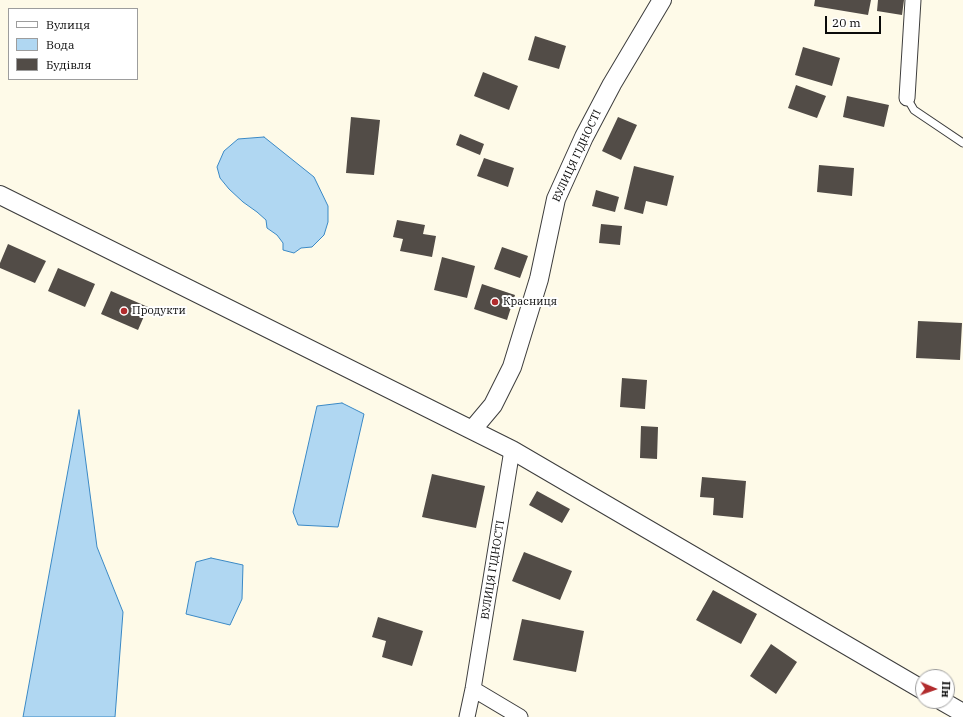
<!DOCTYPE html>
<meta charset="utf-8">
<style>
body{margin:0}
#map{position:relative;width:963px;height:717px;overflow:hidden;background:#fefae8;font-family:"IBM Plex Serif",serif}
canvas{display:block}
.legend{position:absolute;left:8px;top:8px;width:130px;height:72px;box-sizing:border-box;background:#fff;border:1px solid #9d9d9d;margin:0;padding:5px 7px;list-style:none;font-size:12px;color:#0a0a0a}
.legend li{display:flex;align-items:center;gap:8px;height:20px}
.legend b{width:20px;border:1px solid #9d9d9d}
.north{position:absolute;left:915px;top:669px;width:40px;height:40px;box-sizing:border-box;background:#fff;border:1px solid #9d9d9d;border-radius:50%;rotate:92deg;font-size:11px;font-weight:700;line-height:16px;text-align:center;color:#0a0a0a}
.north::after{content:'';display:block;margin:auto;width:14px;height:18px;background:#b12b2d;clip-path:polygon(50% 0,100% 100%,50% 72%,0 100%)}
.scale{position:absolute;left:825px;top:16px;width:56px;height:18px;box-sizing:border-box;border:2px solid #0a0a0a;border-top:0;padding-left:5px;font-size:12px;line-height:14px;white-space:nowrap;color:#0a0a0a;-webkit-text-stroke:3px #fff;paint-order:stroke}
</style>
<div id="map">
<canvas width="963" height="717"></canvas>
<ul class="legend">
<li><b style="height:5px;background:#fff"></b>Вулиця</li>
<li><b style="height:11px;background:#b0d7f2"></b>Вода</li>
<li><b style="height:11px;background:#524c47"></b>Будівля</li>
</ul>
<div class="north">Пн</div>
<div class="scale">20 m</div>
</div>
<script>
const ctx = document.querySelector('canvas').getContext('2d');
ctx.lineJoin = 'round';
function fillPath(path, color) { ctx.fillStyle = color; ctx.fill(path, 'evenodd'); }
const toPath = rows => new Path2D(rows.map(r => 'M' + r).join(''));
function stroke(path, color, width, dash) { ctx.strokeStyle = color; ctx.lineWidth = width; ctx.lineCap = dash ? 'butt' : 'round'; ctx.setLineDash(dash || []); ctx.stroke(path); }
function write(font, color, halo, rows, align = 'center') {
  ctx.font = font + ' "IBM Plex Serif",serif'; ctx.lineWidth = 4; ctx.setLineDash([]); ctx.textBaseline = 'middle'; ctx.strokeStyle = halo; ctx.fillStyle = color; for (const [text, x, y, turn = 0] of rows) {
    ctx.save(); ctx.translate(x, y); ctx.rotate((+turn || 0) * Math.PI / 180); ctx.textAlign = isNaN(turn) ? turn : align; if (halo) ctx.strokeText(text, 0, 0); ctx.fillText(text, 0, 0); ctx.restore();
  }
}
const water = toPath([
 [264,137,314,177,328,206,328,222,324,235,312,247,301,248,294,253,283,250,283,243,277,235,267,228,266,220,257,212,243,202,229,189,220,178,217,167,224,151,238,139,264,137],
 [342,403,364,414,338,527,298,525,293,512,317,406,342,403],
 [79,410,97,547,123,612,115,717,23,717,79,410],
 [211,558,243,565,242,599,230,625,186,614,196,562,211,558]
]);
fillPath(water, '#b0d7f2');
stroke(water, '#3b89c5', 1);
fillPath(toPath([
 [815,0,871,0,868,15,814,6],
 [878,0,904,0,902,15,877,11],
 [535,36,566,46,559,69,528,60],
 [803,47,840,58,832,86,795,75],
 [483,72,518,86,509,110,474,96],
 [796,85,826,96,817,118,788,108],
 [847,96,889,105,884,127,843,117],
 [351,117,380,120,374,175,346,173],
 [618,117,637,125,621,160,602,151],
 [460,134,484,144,480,155,456,145],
 [484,158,514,168,508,187,477,176],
 [819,165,854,168,852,196,817,192],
 [634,166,674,176,667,206,646,201,643,214,624,209],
 [596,190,619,197,615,212,592,206],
 [397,220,425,225,423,234,436,236,432,257,400,251,403,239,393,237],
 [601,224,622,226,620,245,599,243],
 [8,244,46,261,35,283,0,268,0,263],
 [502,247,528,256,520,278,494,269],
 [442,257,475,266,467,298,434,290],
 [58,268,95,284,85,307,48,291],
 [482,284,515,295,507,320,474,309],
 [111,291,148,307,138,330,101,314],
 [918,321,962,323,960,360,916,358],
 [622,378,647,380,645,409,620,407],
 [641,426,658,427,657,459,640,458],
 [432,474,485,486,476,528,422,517],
 [702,477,746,481,743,518,713,515,714,498,700,497],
 [537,491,570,509,562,523,529,505],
 [524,552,572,571,560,600,512,581],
 [713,590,757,614,741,644,696,620],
 [378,617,423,631,412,666,382,657,386,641,372,637],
 [522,619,584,631,576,672,513,660],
 [771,644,797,662,776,694,750,676]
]), '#524c47');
const service = toPath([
 [907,98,914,110,963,143]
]);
const minor = toPath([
 [907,98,913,0],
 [473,689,520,717],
 [467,717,473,689,512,450]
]);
const tertiary = toPath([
 [0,195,512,450,923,690],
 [472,430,493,405,512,367,539,279,556,199,584,137,612,84,662,0],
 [942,701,963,713]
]);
stroke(service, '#3d3d3d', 9);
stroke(minor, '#3d3d3d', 17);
stroke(tertiary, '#3d3d3d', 20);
stroke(service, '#fff', 7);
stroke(minor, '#fff', 15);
stroke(tertiary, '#fff', 18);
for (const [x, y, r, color] of [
 [495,302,4,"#b12b2d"],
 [124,311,4,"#b12b2d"]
]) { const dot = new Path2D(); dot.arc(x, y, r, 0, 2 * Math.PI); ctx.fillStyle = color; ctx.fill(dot); stroke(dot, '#fff', 1.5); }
write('11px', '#0a0a0a', '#fff', [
 ["ВУЛИЦЯ ГІДНОСТІ",577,156,-65],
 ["ВУЛИЦЯ ГІДНОСТІ",493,570,-81]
]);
write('11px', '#0a0a0a', '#fff', [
 ["Красниця",503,302],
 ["Продукти",132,311]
], 'left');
</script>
